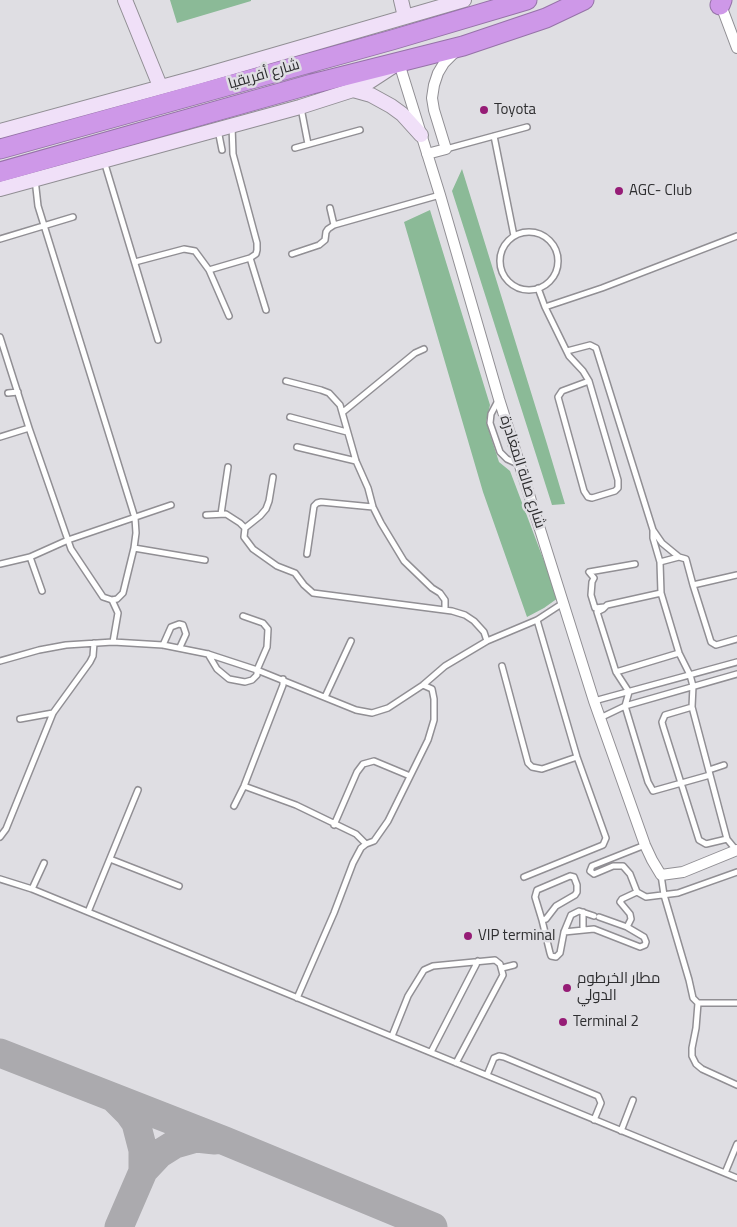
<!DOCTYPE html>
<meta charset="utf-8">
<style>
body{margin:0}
canvas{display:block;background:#dfdee3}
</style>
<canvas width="737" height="1227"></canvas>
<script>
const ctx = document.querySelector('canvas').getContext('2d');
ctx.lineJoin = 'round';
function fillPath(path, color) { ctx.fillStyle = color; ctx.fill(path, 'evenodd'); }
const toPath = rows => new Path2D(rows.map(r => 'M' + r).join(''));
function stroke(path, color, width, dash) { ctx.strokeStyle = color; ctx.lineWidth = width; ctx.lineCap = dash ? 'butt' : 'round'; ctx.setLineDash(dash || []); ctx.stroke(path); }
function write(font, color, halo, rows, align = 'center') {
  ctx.font = font + ' "Titillium Web",Cairo,sans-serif'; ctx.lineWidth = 5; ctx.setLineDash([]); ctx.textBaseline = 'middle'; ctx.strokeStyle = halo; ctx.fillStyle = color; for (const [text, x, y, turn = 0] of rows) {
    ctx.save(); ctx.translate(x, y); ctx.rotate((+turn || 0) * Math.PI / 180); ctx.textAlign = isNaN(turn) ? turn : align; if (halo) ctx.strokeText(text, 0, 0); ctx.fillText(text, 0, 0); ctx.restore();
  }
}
fillPath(toPath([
 [170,0,251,0,251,1,177,23],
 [462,169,547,444,565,504,552,505,452,191],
 [430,210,490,405,486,422,499,462,510,471,558,598,544,608,527,617,483,492,404,222]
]), '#8bba97');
stroke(toPath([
 [0,1053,225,1141,433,1227],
 [114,1098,129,1113,136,1123,143,1150,143,1171,159,1154,175,1144,196,1138,215,1140],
 [119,1227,151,1153]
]), '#abaaae', 29);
const lane = toPath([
 [301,108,308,144],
 [218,130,222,150],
 [494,136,514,236],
 [295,148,360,130],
 [446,149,527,127],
 [104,161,158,340],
 [330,208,334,225],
 '500 261a29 29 0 1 1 58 0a29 29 0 1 1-58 0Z',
 [0,239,73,217],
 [292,254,319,245,325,240,326,232,328,229,334,225,440,195],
 [250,258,266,310],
 [135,262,184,249,195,251,209,270,229,316],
 [209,270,250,258,256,254,257,250,257,243,233,154,232,126],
 [538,288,545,307,569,356,583,371,589,381,618,480,618,488,615,491,592,498,588,497,584,491,558,397,562,391,589,381],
 [545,307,602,288,737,236],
 [0,337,29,428,71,549,103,597,112,600,117,599,123,593,134,548,136,533,135,518,38,206,35,179],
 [567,351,590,345,596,348,653,530,662,543,679,557],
 [286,381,321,390,329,393,340,405,356,461,368,488,373,507,381,523,404,561,432,588,440,593,445,600,445,609],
 [8,393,18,392],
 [499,399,491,414,490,423,500,452,507,459,518,464],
 [343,412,415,353,424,349],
 [290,417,347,432],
 [0,437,29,428],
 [297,447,356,461],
 [221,514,228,467],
 [206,515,226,514,240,523,245,528,244,537,253,549,277,566,295,573,304,585,313,593,452,611,465,615,474,621,484,632,487,641],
 [245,528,260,516,266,509,269,501,273,477],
 [653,530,653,538,660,562,661,593,679,653,690,675,693,686,692,707,727,839,736,850],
 [134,548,205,560],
 [307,554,314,506,317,503,321,502,373,507],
 [30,557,42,591],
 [660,562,679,557,686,559,693,585,711,642,716,645,737,639],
 [0,564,30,557,68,540,171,505],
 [693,585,737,575],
 [661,593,607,605,603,609,597,612,616,672,629,692,625,706,648,782,653,791,710,775],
 [112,600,118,613,113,642],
 [604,607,595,608,591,595,592,582,594,578,589,572,635,564],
 [163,645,171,627,179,624,183,625,186,634,180,647],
 [208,654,217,669,229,679,245,682,252,680,257,675,257,670,267,647,268,629,263,623,243,616],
 [0,661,39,650,66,645,113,642,163,645,208,654,257,670,356,710,372,713,388,708,423,685,445,666,487,641,537,620,563,603],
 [502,666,528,763,532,767,542,769,577,757],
 [616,672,679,653],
 [325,697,351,641],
 [594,701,737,662],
 [692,707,665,715,662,722,663,726,699,840,706,844,727,839],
 [600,718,625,706,737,674],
 [20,719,53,713],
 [709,770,724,765],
 [244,786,296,805,356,834,366,844],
 [234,806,244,786,283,685,283,679],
 [334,825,357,772,363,764,374,761,410,776],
 [0,837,6,829,53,713,90,662,93,656,94,643],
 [645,845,592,866,590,871,594,874,613,866,623,866,630,874,637,892,646,897,678,893,737,872],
 [110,859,179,886],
 [661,875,664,895,689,980,693,998,698,1003,696,1028,692,1048,692,1056,696,1064,702,1069,737,1085],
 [570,876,574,877,577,885,577,892,575,895,556,906,546,919,542,920,535,897,537,890,570,876],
 [524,877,603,845,606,838,577,757,537,620],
 [0,879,32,889,737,1178],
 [32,889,44,863],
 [88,912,138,790],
 [542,920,550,953,551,956,556,957,560,953,564,932,571,915,579,911,594,916],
 [627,927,631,919,630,914,620,902,622,899,637,892],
 [583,929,583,912],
 [564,932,594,929,640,947,645,945,646,942,644,937,627,927,599,917],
 [502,968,514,965],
 [297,998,334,913,353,863,361,848,366,844,374,841,388,821,428,740,434,720,434,699,432,689,423,685],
 [698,1003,737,1003],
 [392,1036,408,996,424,970,433,966,495,960,500,964,503,975,456,1063],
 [431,1052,478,961],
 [487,1075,494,1058,499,1056,504,1057,598,1096,601,1103,594,1120],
 [621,1131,633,1100],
 [725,1173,737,1144]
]);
const street = toPath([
 [719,0,737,48],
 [399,63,440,195,499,399,594,701,645,845,652,860,661,875,683,872,737,850],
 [427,154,446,149,434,110,432,98,434,85,438,73,444,63,456,51]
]);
const secondary = toPath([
 [125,0,160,86],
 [401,0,405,17],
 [353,90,371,95,391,106,402,114,421,135],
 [0,131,198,77,464,0],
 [0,189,300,107,353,90,369,82,392,67]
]);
const highway = toPath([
 [720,5,722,0],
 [0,149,392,40,527,0],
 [0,172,312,84,463,46,546,18,584,0]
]);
stroke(lane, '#918f94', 8);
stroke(street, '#918f94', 12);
stroke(secondary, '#918f94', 16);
stroke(highway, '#9673a8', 21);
stroke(lane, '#fff', 5);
stroke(street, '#fff', 10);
stroke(secondary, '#f0e0f8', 14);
stroke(highway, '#ce98e8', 19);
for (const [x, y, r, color] of [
 [484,110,5,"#961c76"],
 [619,191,5,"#961c76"],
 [468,936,5,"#961c76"],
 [567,988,5,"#961c76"],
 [563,1022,5,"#961c76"]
]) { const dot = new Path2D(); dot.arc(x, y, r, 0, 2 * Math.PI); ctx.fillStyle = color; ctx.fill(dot); stroke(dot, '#dfdee3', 2); }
write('15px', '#2e2e30', '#dfdee3', [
 ["شارع أفريقيا",264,75,-16],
 ["شارع صالة المغادرة",522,472,72]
]);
write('15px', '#2e2e30', '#dfdee3', [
 ["Toyota",494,110],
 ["AGC- Club",629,191],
 ["VIP terminal",478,936],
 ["مطار الخرطوم",577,979],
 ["الدولي",577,996],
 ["Terminal 2",573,1022]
], 'left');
</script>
